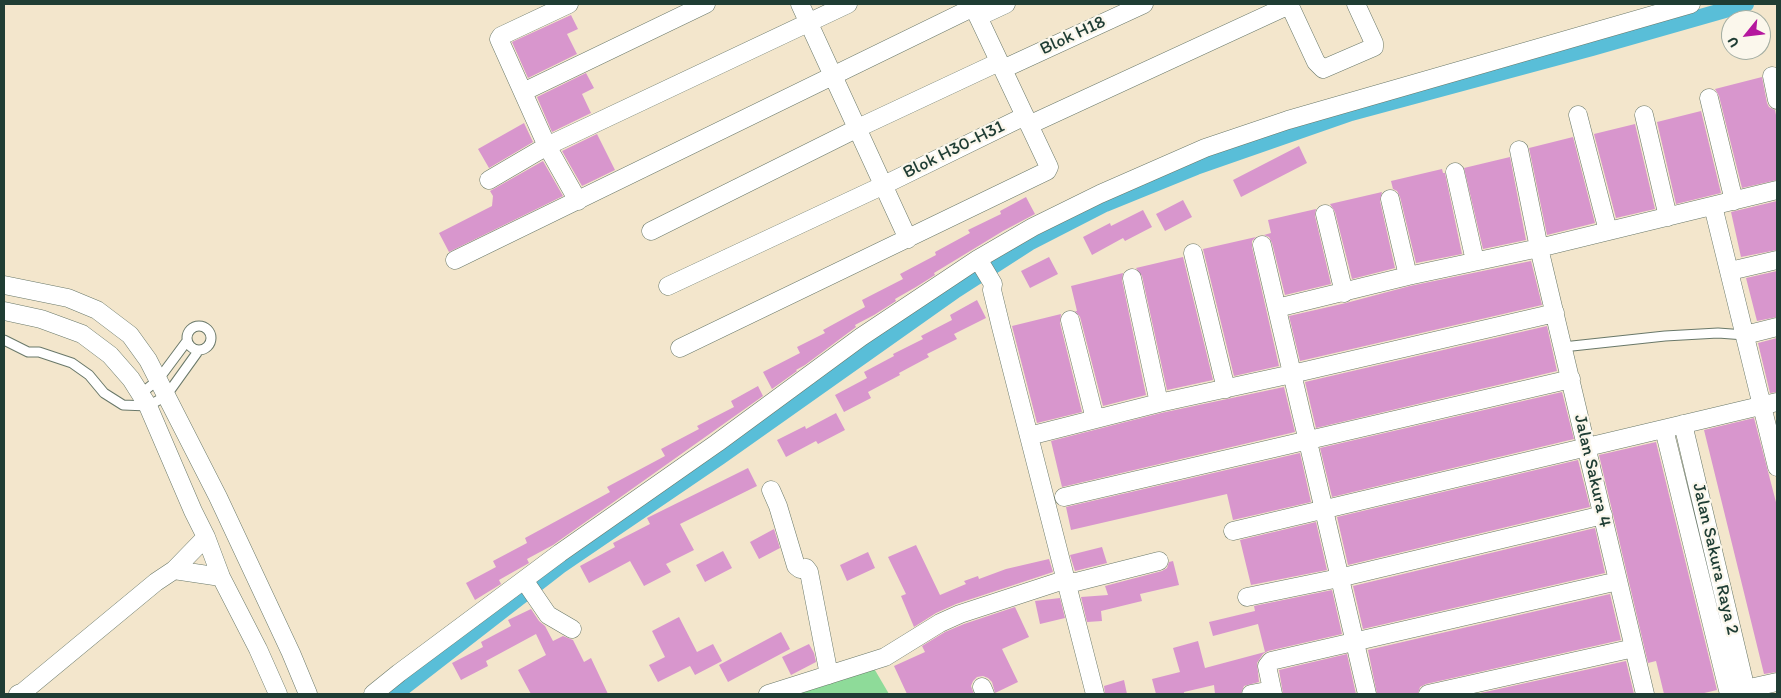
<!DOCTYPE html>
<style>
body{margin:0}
#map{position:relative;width:1781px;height:698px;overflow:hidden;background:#f3e6cc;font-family:Itim,sans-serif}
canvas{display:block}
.frame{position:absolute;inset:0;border:5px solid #1f3d34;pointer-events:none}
.north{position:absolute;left:1721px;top:10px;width:50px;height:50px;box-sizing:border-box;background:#fbf7ec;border:1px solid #a3ada2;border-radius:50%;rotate:241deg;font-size:14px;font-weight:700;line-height:20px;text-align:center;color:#1f3d34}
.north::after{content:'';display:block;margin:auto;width:18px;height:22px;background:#b5179e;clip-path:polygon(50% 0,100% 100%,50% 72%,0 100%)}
</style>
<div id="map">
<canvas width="1781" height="698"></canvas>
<div class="frame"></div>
<div class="north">U</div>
</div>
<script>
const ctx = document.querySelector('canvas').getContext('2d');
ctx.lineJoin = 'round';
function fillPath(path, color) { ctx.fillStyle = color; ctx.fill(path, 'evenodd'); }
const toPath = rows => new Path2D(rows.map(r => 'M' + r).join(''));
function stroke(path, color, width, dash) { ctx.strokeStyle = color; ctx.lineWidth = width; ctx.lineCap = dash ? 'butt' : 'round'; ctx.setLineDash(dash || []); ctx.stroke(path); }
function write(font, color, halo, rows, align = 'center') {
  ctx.font = font + ' Itim,sans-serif'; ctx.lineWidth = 4.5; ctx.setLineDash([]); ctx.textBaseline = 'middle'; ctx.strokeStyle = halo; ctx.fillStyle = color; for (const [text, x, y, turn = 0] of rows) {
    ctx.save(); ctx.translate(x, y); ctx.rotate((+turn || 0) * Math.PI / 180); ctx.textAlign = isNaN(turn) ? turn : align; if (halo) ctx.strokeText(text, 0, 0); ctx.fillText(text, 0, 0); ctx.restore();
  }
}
fillPath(toPath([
 [872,665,889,694,789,694]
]), '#8edb99');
stroke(toPath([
 [395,694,560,566,720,457,956,290,1029,243,1105,204,1196,167,1351,113,1592,48,1746,4]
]), '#59bed8', 16);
fillPath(toPath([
 [571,15,578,29,567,34,577,54,528,78,512,42],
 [586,73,594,88,582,94,591,113,552,132,537,97],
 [1762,77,1767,103,1769,107,1775,110,1777,120,1777,180,1742,188,1719,96,1715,89],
 [1701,111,1721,193,1676,204,1657,122],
 [524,123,533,142,489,168,478,149],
 [1635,124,1655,209,1616,218,1594,134],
 [597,134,615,170,582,186,562,151],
 [1573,137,1595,223,1547,235,1529,148],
 [1299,146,1307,163,1241,197,1233,180],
 [1510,157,1526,240,1483,249,1464,168],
 [543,161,563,196,449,252,439,233,492,206,493,196,490,191],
 [1442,169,1443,173,1445,173,1462,254,1416,263,1400,197,1397,191,1393,189,1391,181],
 [1382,192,1380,201,1395,268,1352,279,1335,212,1330,204],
 [1026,197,1035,214,1003,231,934,273,935,275,916,287,895,299,896,301,874,315,855,325,856,327,805,365,796,370,797,371,772,389,763,372,800,353,797,347,825,333,823,330,865,307,862,300,903,279,900,274,936,255,935,252,970,233,968,230,1001,214,1000,211],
 [1183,200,1192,217,1165,231,1156,214],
 [1777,201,1777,250,1741,257,1731,212],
 [1316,209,1315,216,1331,284,1285,295,1272,243,1269,237,1264,235,1271,233,1268,220],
 [1143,210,1152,227,1125,241,1123,238,1092,255,1083,237,1110,223,1111,226],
 [1256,237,1252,241,1252,247,1279,366,1234,376,1203,249],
 [1049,257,1058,274,1030,288,1021,271],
 [1183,257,1213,380,1167,390,1142,276,1136,268],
 [1531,261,1542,305,1300,361,1289,316,1346,303,1410,286],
 [1777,271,1777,317,1757,321,1746,278],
 [1123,273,1122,280,1146,395,1103,406,1080,317,1075,311,1077,311,1071,286],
 [977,300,986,318,954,334,957,339,927,354,929,357,899,373,900,375,868,392,871,398,844,412,835,395,867,378,864,372,894,356,893,354,923,339,921,336,952,320,950,315],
 [1061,314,1060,323,1082,412,1037,423,1012,326],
 [1547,326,1557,371,1316,428,1305,382],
 [1777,338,1777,392,1770,393,1758,343],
 [758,386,763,396,553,545,527,559,529,563,499,580,501,584,475,600,466,583,496,567,493,561,527,543,525,538,610,492,607,487,665,456,661,449,699,429,697,426,734,407,731,401],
 [1284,387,1295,432,1062,487,1051,441,1161,413],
 [1562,392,1574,439,1332,497,1320,448],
 [836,413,845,430,818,444,816,441,786,457,777,440,805,426,806,429],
 [1754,418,1777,506,1777,672,1764,674,1704,430],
 [1656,442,1717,690,1700,694,1664,694,1656,661,1648,663,1599,455],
 [1300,453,1311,502,1233,520,1227,494,1071,530,1066,507],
 [1578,460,1590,507,1348,565,1337,517],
 [748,468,757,486,680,524,694,550,666,564,671,572,644,586,630,561,589,583,580,566,615,547,613,543,650,524,647,518],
 [1316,522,1327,570,1251,585,1240,540],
 [1595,528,1605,573,1363,629,1353,586],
 [774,529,780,548,759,559,750,542],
 [916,545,940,595,966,584,964,581,978,576,979,579,1006,569,1049,559,1053,572,956,604,936,613,914,627,901,596,906,594,888,557],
 [1102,547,1107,563,1075,571,1070,555],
 [723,551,732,568,705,582,696,565],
 [868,552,875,568,847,581,840,565],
 [1173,561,1179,585,1140,594,1142,601,1101,611,1102,621,1087,622,1081,597,1108,595,1105,586,1162,571,1167,568,1169,562],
 [1332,590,1342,634,1268,651,1263,654,1257,663,1259,682,1244,686,1241,694,1215,694,1214,685,1184,692,1184,694,1156,694,1152,679,1180,672,1173,648,1198,641,1205,668,1265,652,1258,624,1213,636,1209,622,1255,611,1254,606],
 [1610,594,1621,640,1426,684,1420,687,1418,694,1377,694,1368,650],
 [1060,598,1065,618,1040,624,1035,601],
 [1015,607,1029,637,1002,649,1018,682,995,693,992,682,988,678,983,676,977,677,973,681,971,686,974,694,907,694,894,666,925,652,922,646,945,632,964,624],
 [531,609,539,621,545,626,553,641,563,636,573,640,584,662,591,658,608,694,531,694,518,670,546,655,536,634,486,661,488,666,461,680,452,663,483,647,481,642,511,626,508,620],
 [679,617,697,652,713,644,722,661,695,675,690,666,658,682,649,665,665,657,652,631],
 [781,632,790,649,728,682,719,665],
 [809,644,814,653,816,662,791,675,782,657],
 [1347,654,1356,694,1283,694,1279,670],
 [1626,661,1634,694,1476,694],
 [1124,680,1127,694,1105,694,1104,686]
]), '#d896cd');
const service = toPath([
 '187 338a12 12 0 1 1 24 0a12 12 0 1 1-24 0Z',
 [4,340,28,352,39,352,72,363,89,375,104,393,123,405,148,406,166,396,199,350],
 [1563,347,1665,336,1718,333,1745,335],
 [138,396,158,380,187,341]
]);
const minor = toPath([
 [569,4,501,36,499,39,547,146,578,201],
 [800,4,908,239],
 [1289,4,1316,62,1323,69,1374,47,1374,43,1356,4],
 [978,17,1006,4],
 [1003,69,1144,4],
 [1772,76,1777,100],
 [523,92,706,4],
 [1709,98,1734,201],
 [1578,115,1608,231],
 [1644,115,1668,217],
 [1029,125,1289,5],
 [1519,150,1539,248,1645,694],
 [1455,172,1475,261],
 [489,180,547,146,848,4],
 [1390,199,1408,276],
 [1713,206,1777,467],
 [1325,214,1344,293],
 [651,231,858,128,999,62],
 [1262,245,1367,694],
 [1193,253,1226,389],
 [978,259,993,284,992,290,1001,327,1095,694],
 [455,260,974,7],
 [1730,271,1777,260],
 [1132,278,1159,403],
 [4,285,68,298,97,310,130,335,148,360,218,497,291,653,308,694],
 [668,286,884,185,1025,116],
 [1277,308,1408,276,1539,248,1777,190],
 [4,311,41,319,82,334,110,355,131,379,148,406,193,511,206,537,221,577,258,649,278,694],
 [1070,320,1095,419],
 [1745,335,1777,327],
 [680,348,1047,171,1049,167,972,4],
 [1683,424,1747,694],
 [1664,429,1729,694],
 [1029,436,1159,403,1292,374,1555,313],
 [771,490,778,506,796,566,800,569,806,568,809,572,829,675],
 [1064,497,1571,379],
 [1233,531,1777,402],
 [174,570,221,577],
 [524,580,548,615,572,629],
 [1247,597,1339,578,1603,515],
 [982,687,985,694],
 [1736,691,1777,682],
 [18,694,23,692,156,582,174,570,206,537],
 [373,694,399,673,560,553,717,443,861,337,978,259,1033,227,1100,194,1205,148,1288,120,1691,4],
 [768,694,885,657,940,623,960,614,1058,582,1076,582,1159,561],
 [1251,694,1272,690],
 [1273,694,1267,666,1271,661,1618,581],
 [1428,694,1634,648]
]);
stroke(service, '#697869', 11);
stroke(minor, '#697869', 19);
stroke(service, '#fff', 9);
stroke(minor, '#fff', 18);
write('18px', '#1f3d34', '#fbf7ec', [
 ["Blok H18",1073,36,-25],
 ["Blok H30-H31",954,150,-26],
 ["Jalan Sakura 4",1592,471,77],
 ["Jalan Sakura Raya 2",1715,559,77]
]);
</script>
